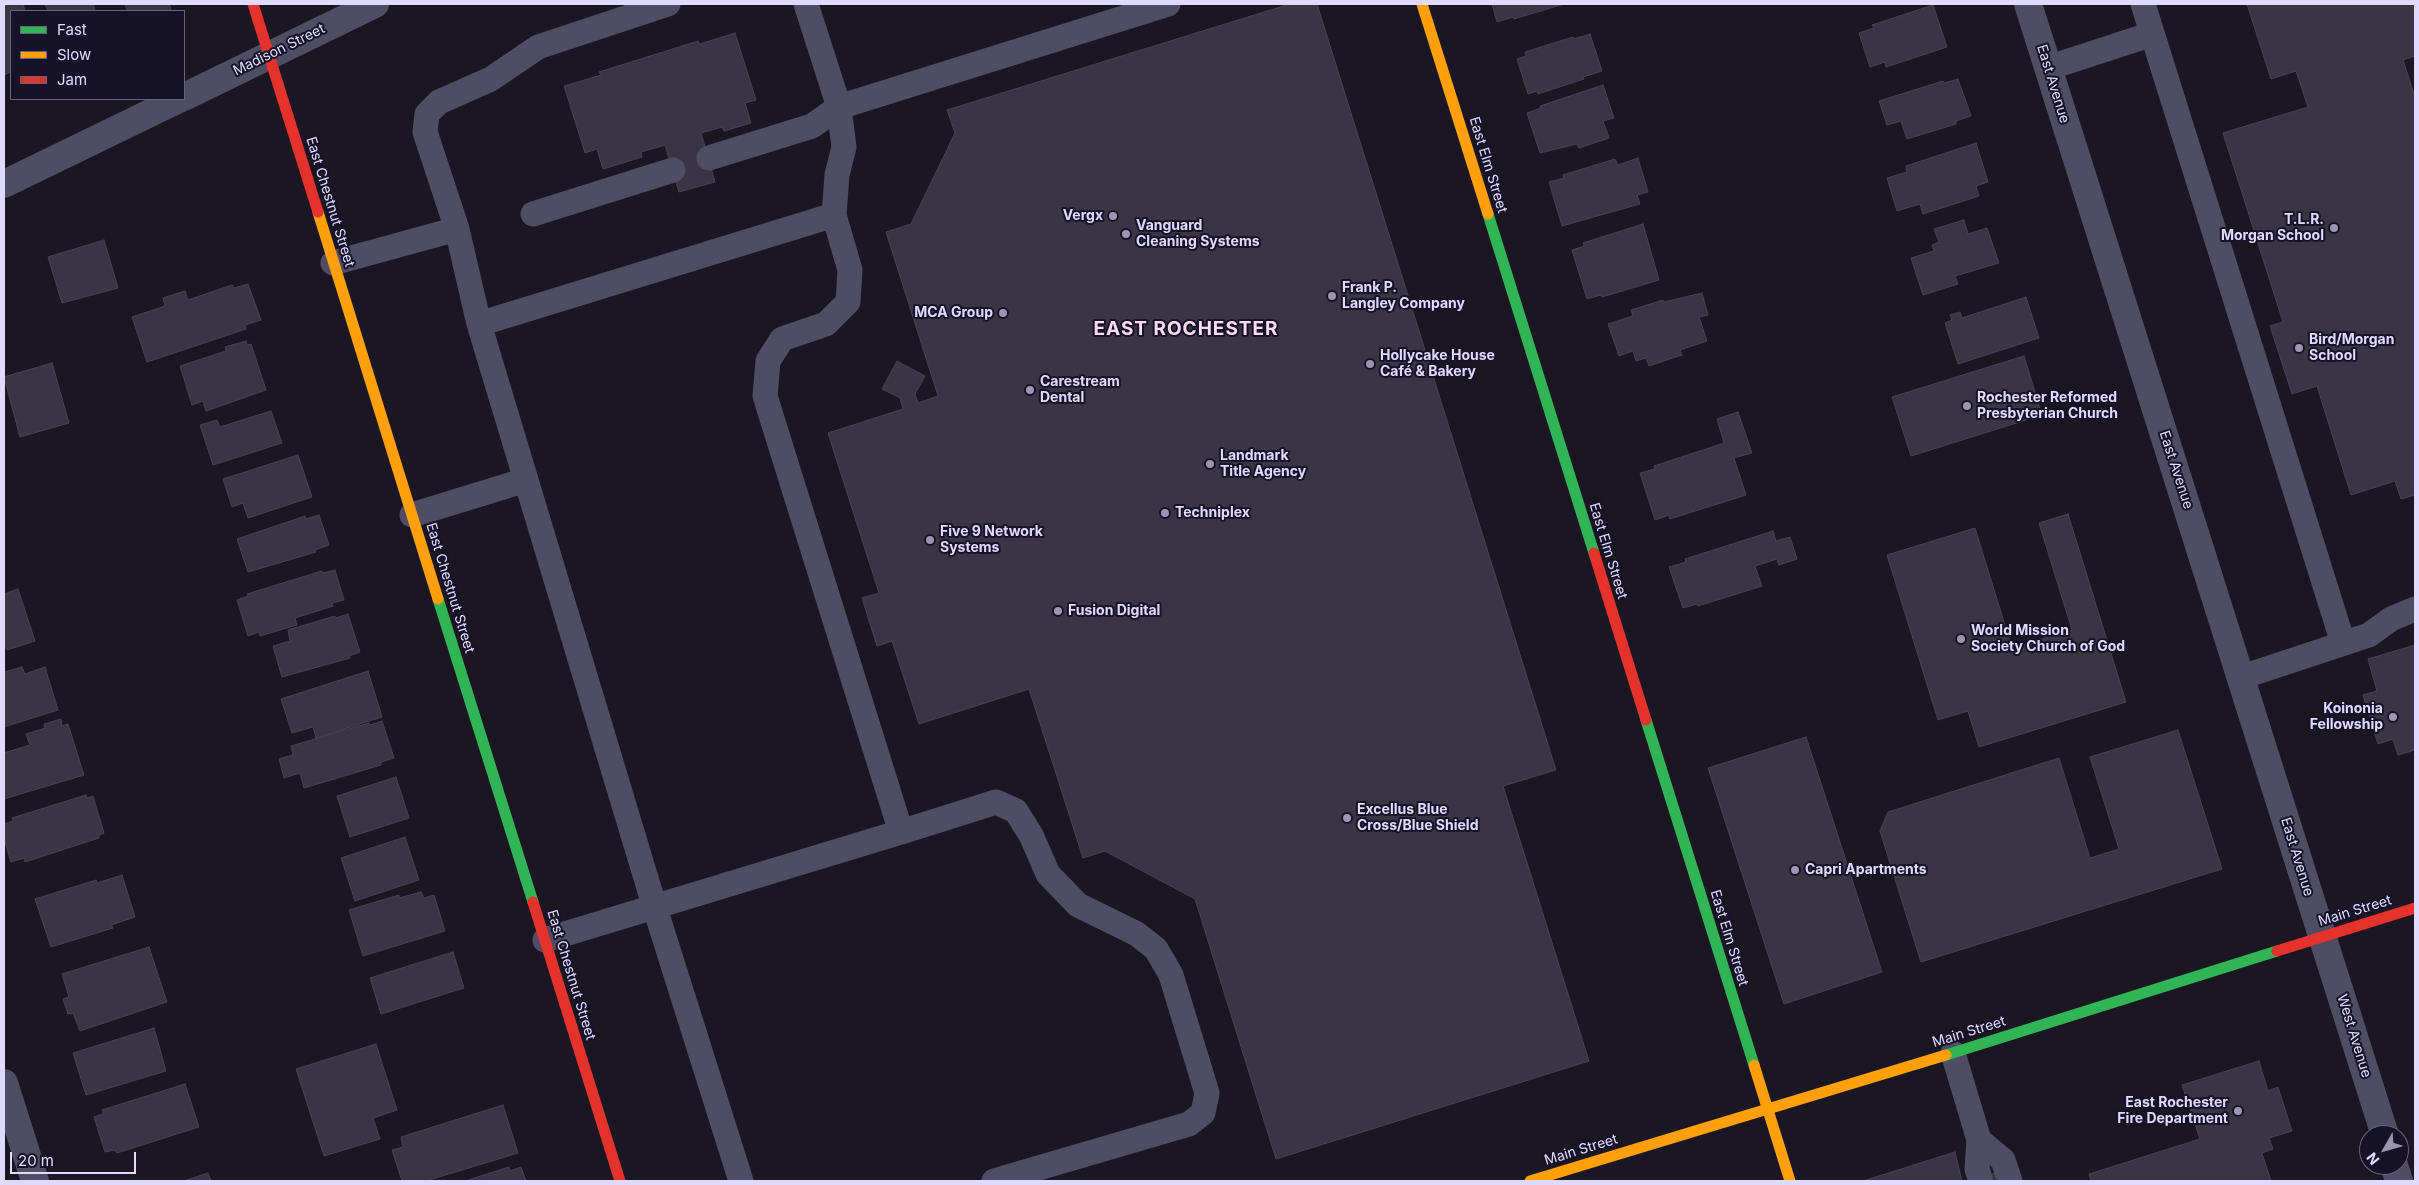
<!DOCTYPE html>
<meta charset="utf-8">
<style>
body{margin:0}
#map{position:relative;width:2419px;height:1185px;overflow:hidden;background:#1a1723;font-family:Inter,sans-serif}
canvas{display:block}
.frame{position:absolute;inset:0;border:5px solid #e0dbfd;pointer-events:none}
.legend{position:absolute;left:10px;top:10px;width:175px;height:90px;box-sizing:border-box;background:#161228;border:1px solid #67627d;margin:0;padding:6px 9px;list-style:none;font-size:15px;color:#e0dbfd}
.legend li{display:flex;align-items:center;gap:10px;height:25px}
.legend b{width:25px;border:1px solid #67627d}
.north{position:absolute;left:2359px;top:1125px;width:50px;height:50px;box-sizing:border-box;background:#161228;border:1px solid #67627d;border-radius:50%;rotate:232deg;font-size:14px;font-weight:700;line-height:20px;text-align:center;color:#e0dbfd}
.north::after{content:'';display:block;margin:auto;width:18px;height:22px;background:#9b96b1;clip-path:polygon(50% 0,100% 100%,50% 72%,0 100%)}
.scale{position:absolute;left:10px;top:1152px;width:126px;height:22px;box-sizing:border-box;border:2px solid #e0dbfd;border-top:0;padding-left:6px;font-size:15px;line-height:18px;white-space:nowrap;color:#e0dbfd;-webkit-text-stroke:4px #161228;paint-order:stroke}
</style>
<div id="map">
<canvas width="2419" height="1185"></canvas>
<div class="frame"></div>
<ul class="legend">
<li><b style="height:6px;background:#30b455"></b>Fast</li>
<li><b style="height:6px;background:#ff9f0a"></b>Slow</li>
<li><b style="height:6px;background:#e5322d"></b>Jam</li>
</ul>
<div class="north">N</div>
<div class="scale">20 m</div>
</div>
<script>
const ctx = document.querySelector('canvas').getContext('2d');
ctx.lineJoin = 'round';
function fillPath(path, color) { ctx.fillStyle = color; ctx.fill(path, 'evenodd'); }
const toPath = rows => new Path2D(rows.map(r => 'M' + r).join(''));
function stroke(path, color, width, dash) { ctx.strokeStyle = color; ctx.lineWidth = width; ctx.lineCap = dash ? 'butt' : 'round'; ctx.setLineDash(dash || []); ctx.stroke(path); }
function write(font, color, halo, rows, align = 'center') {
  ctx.font = font + ' Inter,sans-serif'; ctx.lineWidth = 4; ctx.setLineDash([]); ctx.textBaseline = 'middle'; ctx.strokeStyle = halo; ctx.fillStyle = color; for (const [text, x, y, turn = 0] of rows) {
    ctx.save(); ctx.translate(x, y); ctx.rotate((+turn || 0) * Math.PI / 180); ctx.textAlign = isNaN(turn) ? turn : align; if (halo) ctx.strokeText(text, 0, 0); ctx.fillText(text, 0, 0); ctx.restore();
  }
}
const building = toPath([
 [4,4,23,4,25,11,11,11,11,72,4,75,4,4],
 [45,4,93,4,95,11,48,11,45,4],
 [125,4,169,4,171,9,164,11,127,11,125,4],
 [1290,4,1317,4,1556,770,1503,786,1589,1061,1276,1159,1195,899,1105,851,1083,858,1029,689,919,724,892,641,877,646,862,598,879,593,828,433,903,409,900,398,882,389,897,361,925,376,915,394,918,403,938,396,886,232,911,224,955,133,947,110,1290,4],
 [1492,4,1564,4,1514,19,1513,17,1497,22,1492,4],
 [2247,4,2415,4,2415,56,2403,60,2415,97,2415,495,2401,499,2395,481,2351,495,2317,386,2292,394,2270,326,2283,322,2223,133,2308,107,2296,71,2271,79,2247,4],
 [1933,5,1947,47,1886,67,1885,62,1870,67,1859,33,1874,28,1872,25,1933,5],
 [735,33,756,100,745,103,751,123,724,131,722,127,701,133,715,182,679,192,665,145,641,152,642,157,603,169,597,149,585,153,564,86,601,75,599,72,698,41,700,44,735,33],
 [1590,34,1602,71,1583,77,1584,79,1538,94,1537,91,1528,94,1517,59,1526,56,1525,52,1573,37,1573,39,1590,34],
 [1958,79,1971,116,1956,121,1956,124,1907,139,1901,121,1887,125,1879,101,1943,81,1944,83,1958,79],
 [1603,85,1614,118,1603,121,1609,138,1579,148,1577,144,1540,153,1527,113,1541,108,1540,106,1603,85],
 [1976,143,1988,182,1976,186,1979,196,1923,214,1920,204,1897,211,1887,178,1907,172,1906,166,1976,143],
 [1638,158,1648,192,1637,195,1640,204,1562,226,1549,182,1564,178,1563,175,1615,159,1618,165,1638,158],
 [1964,220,1968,234,1987,228,1999,263,1955,276,1958,284,1923,295,1911,258,1934,251,1932,245,1939,242,1934,229,1964,220],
 [1643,224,1659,280,1602,297,1601,295,1587,299,1572,250,1584,246,1583,243,1643,224],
 [104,240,118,288,62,303,48,257,104,240],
 [248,284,261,320,245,325,246,329,147,362,132,317,165,306,163,298,185,291,188,300,232,285,234,288,248,284],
 [1702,293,1708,315,1699,317,1707,341,1680,350,1682,355,1649,366,1646,358,1636,361,1633,351,1619,356,1608,324,1633,316,1631,310,1663,300,1664,302,1702,293],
 [2026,297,2039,338,1958,364,1945,323,1952,320,1950,315,1960,312,1962,318,2026,297],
 [246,341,247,345,251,344,266,390,206,411,203,401,192,405,180,366,226,351,225,347,246,341],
 [2024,356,2042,415,1911,456,1892,397,2024,356],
 [52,363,69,423,20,437,4,377,52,363],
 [271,411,282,443,213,465,200,425,217,420,220,427,271,411],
 [1738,412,1752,453,1734,458,1746,495,1670,519,1669,515,1655,520,1640,473,1655,469,1654,466,1724,443,1717,419,1738,412],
 [298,455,312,497,248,518,243,503,232,507,223,479,298,455],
 [2068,514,2126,702,1979,747,1968,711,1938,720,1887,555,1975,528,2012,648,2072,630,2039,523,2068,514],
 [319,515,329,545,315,550,316,552,248,572,237,539,305,516,306,519,319,515],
 [1773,531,1776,541,1790,537,1797,559,1779,565,1777,559,1755,566,1762,586,1698,606,1697,604,1683,608,1669,567,1686,562,1685,559,1773,531],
 [335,570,344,600,332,603,333,606,295,618,297,625,260,636,259,632,248,636,237,600,248,596,247,594,322,571,323,573,335,570],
 [18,589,35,641,7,650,4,645,4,594,18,589],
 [348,614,360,652,349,656,350,658,282,677,273,646,290,641,288,630,335,616,336,618,348,614],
 [2415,645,2415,750,2398,755,2393,739,2378,744,2363,695,2377,691,2368,659,2415,645],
 [22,667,25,674,45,667,58,710,4,727,4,672,22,667],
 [368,671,382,717,316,738,313,727,292,733,281,699,368,671],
 [61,719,62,726,68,724,84,775,4,799,4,753,30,745,26,734,45,728,44,724,61,719],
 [382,721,394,758,381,762,381,765,304,788,300,773,284,778,279,759,293,755,291,746,369,723,370,725,382,721],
 [2178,730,2222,869,1921,962,1880,831,1888,812,2059,758,2090,858,2119,849,2090,757,2178,730],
 [1806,737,1882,972,1784,1004,1708,768,1806,737],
 [396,777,409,818,350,837,337,796,396,777],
 [86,795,87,798,93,796,104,833,99,835,99,838,25,862,24,858,11,862,4,839,4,824,13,821,12,818,86,795],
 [405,837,419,880,355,901,341,858,405,837],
 [122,875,135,917,111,925,113,928,51,947,35,899,96,880,97,883,122,875],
 [421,892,424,898,434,895,445,931,363,956,349,910,399,895,399,898,421,892],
 [149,947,167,1002,80,1031,73,1013,68,1014,63,999,69,997,62,974,149,947],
 [453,952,464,988,381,1014,370,978,453,952],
 [154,1028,166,1071,86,1095,73,1053,154,1028],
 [376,1044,397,1110,373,1118,380,1139,324,1156,296,1069,376,1044],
 [2259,1061,2268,1091,2278,1087,2292,1131,2269,1138,2273,1149,2262,1153,2271,1181,2091,1181,2089,1174,2200,1139,2182,1085,2259,1061],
 [185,1084,199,1127,117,1153,115,1150,105,1152,94,1117,103,1114,102,1110,185,1084],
 [503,1105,518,1153,426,1181,402,1181,392,1150,403,1147,401,1137,503,1105],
 [1955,1152,1962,1181,1863,1181,1955,1152],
 [509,1167,510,1171,521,1167,526,1181,465,1181,509,1167],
 [1999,1172,2002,1181,1969,1181,1980,1178,1999,1172],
 [208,1173,211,1181,184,1181,208,1173]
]);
fillPath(building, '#393544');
stroke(building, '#474256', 1);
stroke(toPath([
 [806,4,839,107,1168,4],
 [2143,4,2343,643],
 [2048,68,2152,34],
 [709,158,812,126,839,107,844,147,837,175,834,215,850,270,848,302,826,324,782,339,768,361,765,396,901,832,996,802,1016,811,1031,835,1048,874,1078,905,1137,934,1156,949,1171,975,1207,1093,1203,1113,1189,1124,994,1181],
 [533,214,673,170],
 [457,229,479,324,655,908,741,1181],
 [333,263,457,229,425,132,427,114,439,102,491,79,538,47,668,4],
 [479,324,834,215],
 [412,515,526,480],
 [2242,677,2369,635,2391,619,2415,609],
 [545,940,901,832],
 [1953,1053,1979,1140,2003,1160,2010,1181],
 [1979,1140,1977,1169,1980,1178]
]), '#4f4d63', 25);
stroke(toPath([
 [2028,4,2385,1135],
 [184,97,375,4],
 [4,184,179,99],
 [4,1083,35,1181],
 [2394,1165,2399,1181]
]), '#4f4d63', 28);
stroke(toPath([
 [1488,214,1594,553],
 [438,599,533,902],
 [1646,720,1754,1065],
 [1946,1055,2277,951]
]), '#30b455', 11);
stroke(toPath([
 [1422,4,1488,214],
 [318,212,438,599],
 [1754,1065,1790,1181],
 [1530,1181,1946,1055]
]), '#ff9f0a', 11);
stroke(toPath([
 [253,4,318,212],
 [1594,553,1646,720],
 [533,902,620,1181],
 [2277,951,2415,908]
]), '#e5322d', 11);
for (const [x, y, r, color] of [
 [1113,216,5,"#9b96b1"],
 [2334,228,5,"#9b96b1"],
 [1126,234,5,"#9b96b1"],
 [1332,296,5,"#9b96b1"],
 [1003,313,5,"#9b96b1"],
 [2299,348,5,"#9b96b1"],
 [1370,364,5,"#9b96b1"],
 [1030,390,5,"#9b96b1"],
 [1967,406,5,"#9b96b1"],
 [1210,464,5,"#9b96b1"],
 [1165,513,5,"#9b96b1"],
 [930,540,5,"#9b96b1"],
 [1058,611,5,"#9b96b1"],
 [1961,639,5,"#9b96b1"],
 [2393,717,5,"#9b96b1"],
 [1347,818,5,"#9b96b1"],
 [1795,870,5,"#9b96b1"],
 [2238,1111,5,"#9b96b1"]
]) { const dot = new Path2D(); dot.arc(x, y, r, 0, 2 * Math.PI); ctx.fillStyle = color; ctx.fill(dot); stroke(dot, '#161228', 2); }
write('14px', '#e0dbfd', '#161228', [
 ["Madison Street",279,50,-26],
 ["East Avenue",2053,84,73],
 ["East Elm Street",1488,165,73],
 ["East Chestnut Street",330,202,73],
 ["East Avenue",2176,470,72],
 ["East Elm Street",1608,551,73],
 ["East Chestnut Street",450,588,73],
 ["East Avenue",2297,857,73],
 ["Main Street",2355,911,-17],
 ["East Elm Street",1729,938,73],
 ["East Chestnut Street",571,975,73],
 ["Main Street",1969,1032,-17],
 ["West Avenue",2354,1036,73],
 ["Main Street",1581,1150,-17]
]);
write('bold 14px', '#e0dbfd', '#161228', [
 ["Vergx",1103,216,"right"],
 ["T.L.R.",2324,220,"right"],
 ["Morgan School",2324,236,"right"],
 ["Vanguard",1136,226],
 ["Cleaning Systems",1136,242],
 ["Frank P.",1342,288],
 ["Langley Company",1342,304],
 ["MCA Group",993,313,"right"],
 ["Bird/Morgan",2309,340],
 ["School",2309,356],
 ["Hollycake House",1380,356],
 ["Café & Bakery",1380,372],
 ["Carestream",1040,382],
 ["Dental",1040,398],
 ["Rochester Reformed",1977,398],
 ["Presbyterian Church",1977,414],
 ["Landmark",1220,456],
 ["Title Agency",1220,472],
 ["Techniplex",1175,513],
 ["Five 9 Network",940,532],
 ["Systems",940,548],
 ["Fusion Digital",1068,611],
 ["World Mission",1971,631],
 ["Society Church of God",1971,647],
 ["Koinonia",2383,709,"right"],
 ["Fellowship",2383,725,"right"],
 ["Excellus Blue",1357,810],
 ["Cross/Blue Shield",1357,826],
 ["Capri Apartments",1805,870],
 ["East Rochester",2228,1103,"right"],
 ["Fire Department",2228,1119,"right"]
], 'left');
ctx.letterSpacing = '1px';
write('bold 19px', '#fddcf0', '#161228', [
 ["EAST ROCHESTER",1186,329]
]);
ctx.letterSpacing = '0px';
</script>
